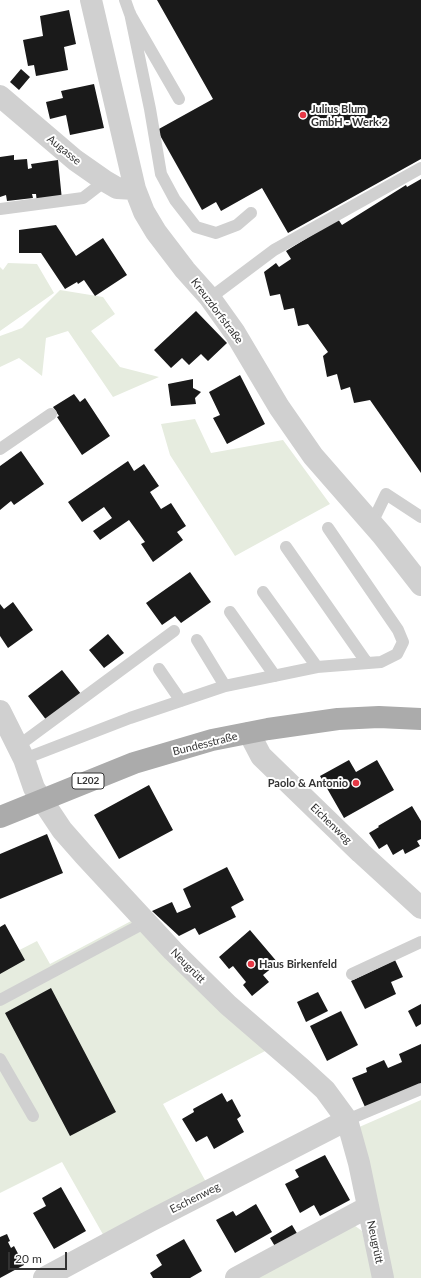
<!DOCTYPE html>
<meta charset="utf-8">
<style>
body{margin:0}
#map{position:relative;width:421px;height:1278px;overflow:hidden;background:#fff;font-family:Lato,sans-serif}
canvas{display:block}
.scale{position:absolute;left:8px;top:1252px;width:59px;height:18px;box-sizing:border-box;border:2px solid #333;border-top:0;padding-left:5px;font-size:12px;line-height:14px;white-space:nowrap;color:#333;-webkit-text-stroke:3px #fff;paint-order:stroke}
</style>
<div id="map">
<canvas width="421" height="1278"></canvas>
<div class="scale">20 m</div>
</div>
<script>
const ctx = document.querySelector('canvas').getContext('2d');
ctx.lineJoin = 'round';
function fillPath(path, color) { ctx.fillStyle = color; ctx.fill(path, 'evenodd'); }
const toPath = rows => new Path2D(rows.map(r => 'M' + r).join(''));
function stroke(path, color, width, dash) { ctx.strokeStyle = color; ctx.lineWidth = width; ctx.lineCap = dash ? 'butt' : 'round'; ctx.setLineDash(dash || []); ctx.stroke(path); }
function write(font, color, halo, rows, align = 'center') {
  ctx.font = font + ' Lato,sans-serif'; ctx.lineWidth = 4; ctx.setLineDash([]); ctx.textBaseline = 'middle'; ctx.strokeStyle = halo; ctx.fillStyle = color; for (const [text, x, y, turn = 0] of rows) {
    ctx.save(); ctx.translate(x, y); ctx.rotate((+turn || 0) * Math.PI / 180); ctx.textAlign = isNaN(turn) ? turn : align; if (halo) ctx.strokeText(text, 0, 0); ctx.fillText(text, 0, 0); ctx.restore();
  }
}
fillPath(toPath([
 [8,263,37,264,54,293,0,331,0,267,3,270],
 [60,290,103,297,115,314,91,331,120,367,159,377,113,397,68,331,46,338,42,376,19,358,0,367,0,336,22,328],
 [195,419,211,453,283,440,330,504,235,556,170,455,161,424],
 [133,920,269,1049,163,1104,206,1182,105,1238,62,1162,0,1193,0,960,37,941,50,964],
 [421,1100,421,1278,390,1278,357,1128],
 [350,1222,362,1231,373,1278,242,1278]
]), '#e6ecdf');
fillPath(toPath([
 [157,0,421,0,421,159,288,233,262,188,221,211,216,202,202,210,157,130,213,99],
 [69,10,76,44,64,47,68,70,36,76,34,65,28,66,23,40,43,36,40,16],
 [21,69,30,77,19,90,10,82],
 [94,84,104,128,70,135,66,115,50,119,46,102,63,98,61,91],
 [14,155,14,160,27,159,28,169,32,168,31,164,58,160,62,200,37,203,36,194,32,194,33,198,7,201,6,195,0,197,0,157],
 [421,179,421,473,370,400,354,403,350,387,341,390,337,374,327,377,323,356,328,352,308,324,298,326,294,308,284,310,280,294,270,296,264,272,276,263,279,267,291,259,286,251,338,219,342,225,406,185,407,187],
 [56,225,76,256,103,238,127,275,95,296,84,280,78,284,77,282,65,289,41,253,19,253,19,230],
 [196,311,227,343,208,361,201,354,189,365,182,358,171,368,154,350],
 [240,375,265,424,227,444,213,418,220,415,209,392],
 [193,379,193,388,201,392,195,398,196,404,171,406,168,384],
 [74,394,80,402,85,398,110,436,82,455,57,417,59,416,53,407],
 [21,451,44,484,14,505,11,501,0,510,0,466],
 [128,461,134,471,144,464,159,486,150,492,161,509,171,503,186,526,177,532,183,540,153,562,141,544,145,542,129,520,100,540,93,531,112,518,104,507,82,522,68,502],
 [190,572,211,602,181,623,175,616,162,625,146,603],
 [13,602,33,630,8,648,0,636,0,604,4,609],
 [108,634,124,653,104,668,89,650],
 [62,670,81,694,47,721,28,696],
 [349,760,356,772,377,760,394,790,344,818,320,776],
 [149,785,173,830,119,859,94,815],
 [412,806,421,821,421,839,417,841,420,846,405,854,403,849,393,855,387,844,379,849,369,833,379,827,378,826],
 [47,834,63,873,0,899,0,854],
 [227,867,244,900,231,907,236,917,199,935,195,928,179,936,152,911,172,902,177,913,191,907,183,889],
 [5,924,25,960,0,974,0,927],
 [250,930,278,963,263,975,269,982,252,996,243,985,246,982,233,966,229,969,219,957],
 [395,960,403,977,391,982,396,994,365,1009,351,981],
 [51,988,116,1112,70,1136,5,1013],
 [318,992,328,1011,306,1022,297,1002],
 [421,1004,421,1024,416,1027,408,1011],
 [341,1011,358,1045,327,1061,310,1026],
 [421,1044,421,1084,365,1107,352,1078,367,1072,366,1068,384,1060,388,1068,402,1062,399,1054],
 [222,1093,227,1102,232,1099,241,1116,237,1119,244,1132,214,1149,207,1136,196,1142,182,1119,194,1112,193,1109],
 [325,1155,350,1200,320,1216,314,1205,300,1213,285,1184,299,1177,295,1170],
 [61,1187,86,1231,54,1249,33,1213,46,1206,42,1198],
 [256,1204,272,1232,235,1253,216,1220,233,1211,236,1216],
 [292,1225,298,1235,276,1248,270,1238],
 [7,1234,10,1241,8,1242,11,1248,14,1246,24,1265,0,1278,0,1237],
 [184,1239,202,1271,190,1278,153,1278,150,1273,162,1265,156,1255]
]), '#1a1a1a');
stroke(toPath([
 [125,0,130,14,179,99],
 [130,13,150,109,161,174,175,200,196,227,216,233,237,225,251,213],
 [0,209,83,198,105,181],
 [210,298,274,250,421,168],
 [0,449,51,414],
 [372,523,386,494,421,517],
 [286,547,367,663],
 [263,592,317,667],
 [230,612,275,676],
 [197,640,225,686],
 [159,669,181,701],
 [18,746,174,631],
 [24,759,130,718,225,686,317,667,381,662,397,654,403,642,398,630,328,528],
 [352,974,421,942],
 [0,1000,146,922],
 [0,1059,33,1116],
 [347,1120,421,1089]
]), '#d0d0d0', 12);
stroke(toPath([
 [91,0,135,189,144,212,156,232,185,270,210,298,235,333,279,407,313,456,382,535,421,585],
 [0,96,75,160,105,181,117,188,135,189],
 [0,711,24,759,34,788,62,830,84,855,173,951,228,1005,301,1068,325,1090,347,1120,359,1163,383,1278],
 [249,733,261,756,361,853,421,908],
 [44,1278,150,1221,347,1120],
 [236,1278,368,1207]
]), '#d0d0d0', 22);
stroke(toPath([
 [0,817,134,763,212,740,268,729,338,719,379,717,421,719]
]), '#ababab', 22);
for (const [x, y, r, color] of [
 [303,115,4,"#e63946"],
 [356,783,4,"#e63946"],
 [251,964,4,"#e63946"]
]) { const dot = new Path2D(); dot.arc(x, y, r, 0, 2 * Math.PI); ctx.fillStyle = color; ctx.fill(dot); stroke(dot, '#fff', 1.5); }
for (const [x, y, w] of [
 [88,781,32]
]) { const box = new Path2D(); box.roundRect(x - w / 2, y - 8, w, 16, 3); ctx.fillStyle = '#fff'; ctx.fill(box); stroke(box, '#333', 1); }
write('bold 10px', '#333', null, [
 ["L202",88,781]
]);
write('bold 11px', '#333', '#fff', [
 ["Julius Blum",311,109],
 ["GmbH - Werk 2",311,122],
 ["Paolo & Antonio",348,783,"right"],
 ["Haus Birkenfeld",259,964]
], 'left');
write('11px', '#333', '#fff', [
 ["Augasse",64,150,39],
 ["Kreuzdorfstraße",217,311,53],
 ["Bundesstraße",205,744,-14],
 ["Eichenweg",331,824,44],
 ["Neugrütt",188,966,45],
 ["Eschenweg",195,1198,-27],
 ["Neugrütt",375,1242,78]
]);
</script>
